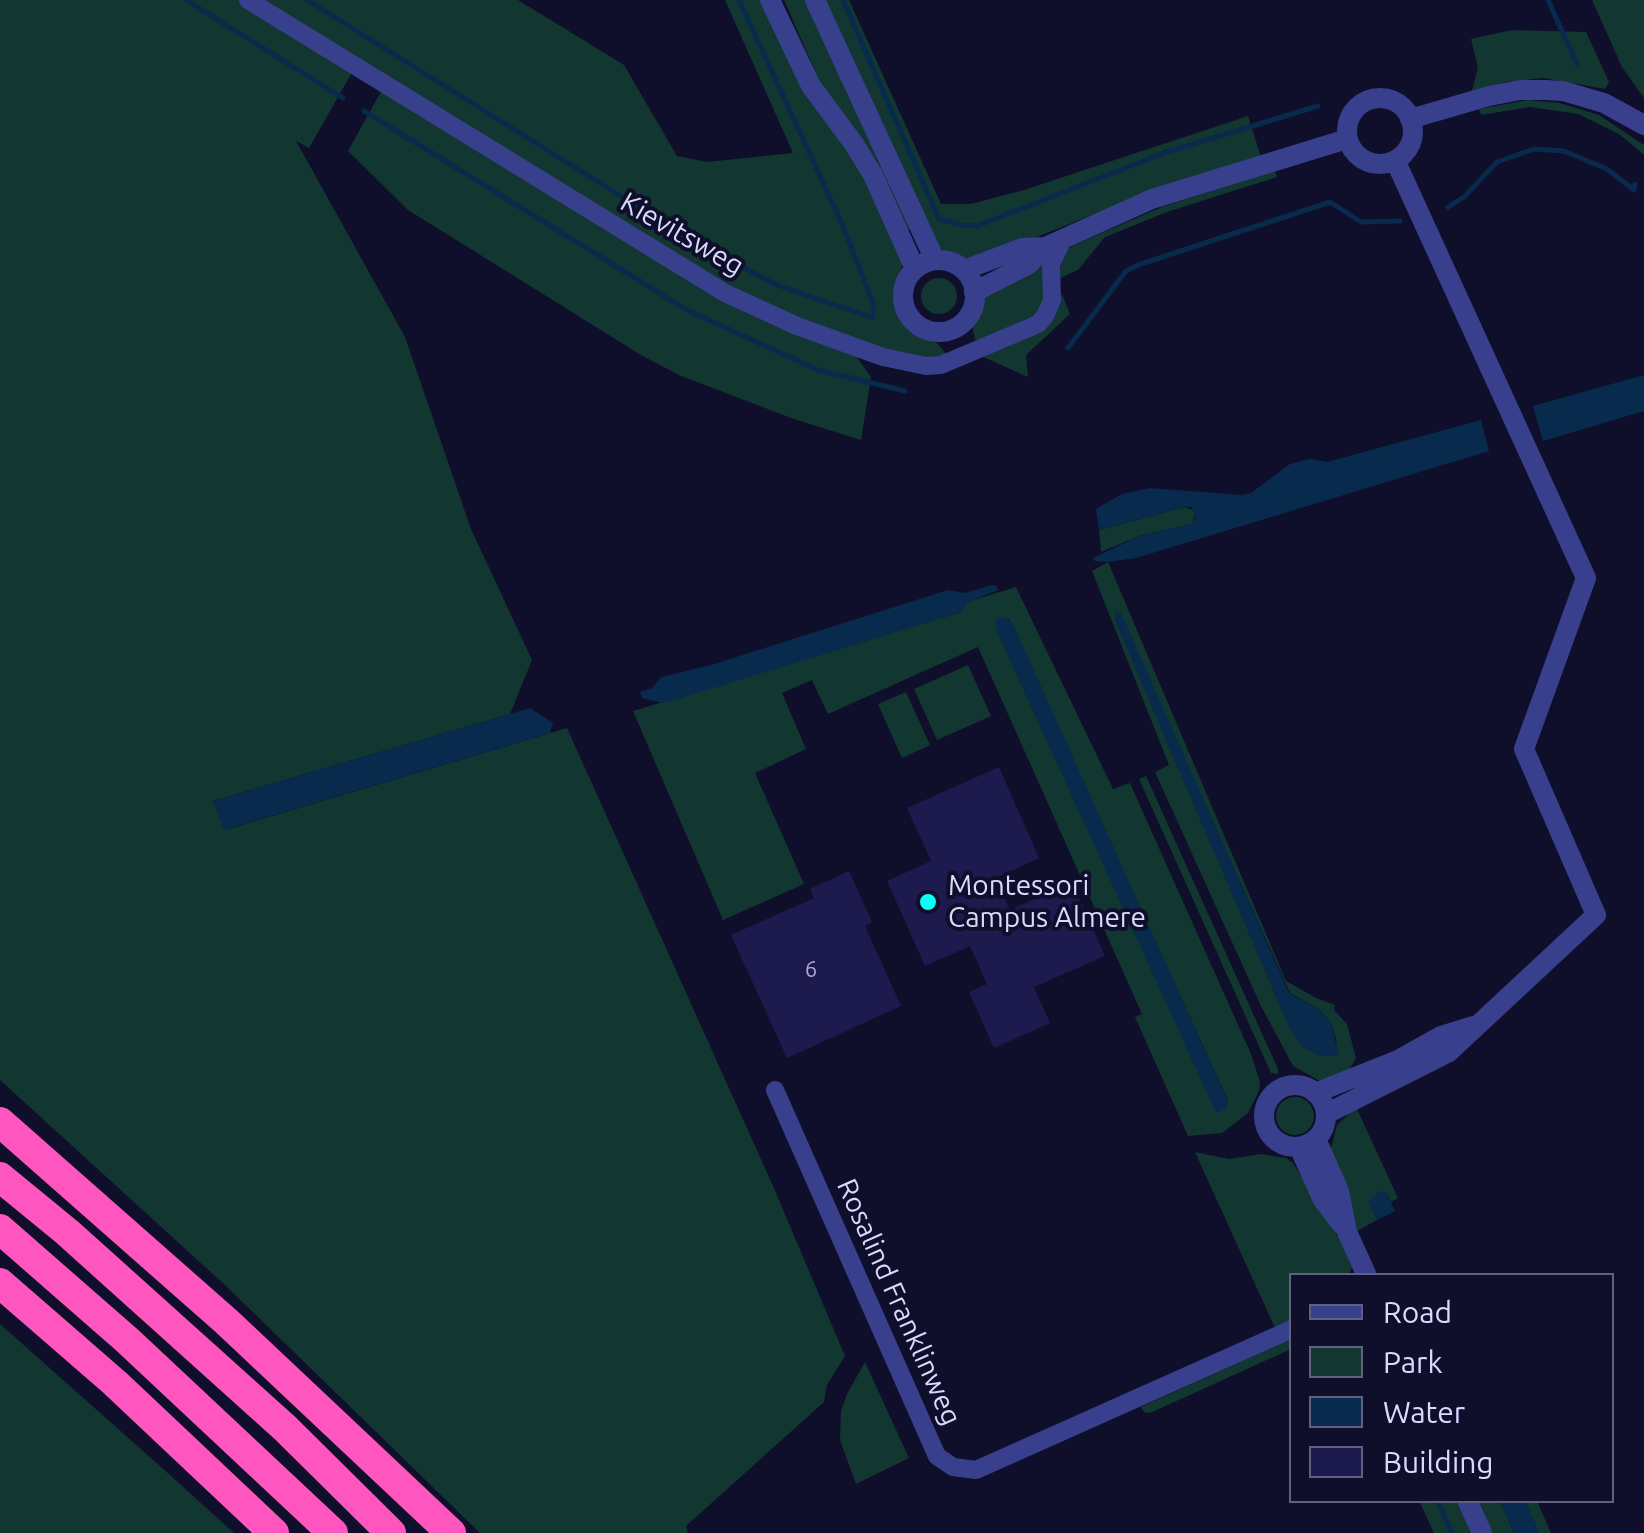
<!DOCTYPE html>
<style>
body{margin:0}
#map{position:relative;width:1644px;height:1533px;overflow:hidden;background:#100f2b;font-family:Ubuntu,sans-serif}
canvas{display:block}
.legend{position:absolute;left:1289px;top:1273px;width:325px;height:230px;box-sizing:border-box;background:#100f2b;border:2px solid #616080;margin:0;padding:12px 18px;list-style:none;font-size:30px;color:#dadaff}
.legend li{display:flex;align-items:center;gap:20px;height:50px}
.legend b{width:50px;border:2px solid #616080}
</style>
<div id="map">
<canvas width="1644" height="1533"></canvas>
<ul class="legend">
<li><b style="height:12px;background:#38408d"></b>Road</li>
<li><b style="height:28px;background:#123630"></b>Park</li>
<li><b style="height:28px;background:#082a4c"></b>Water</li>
<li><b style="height:28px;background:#1d1a4d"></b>Building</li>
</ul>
</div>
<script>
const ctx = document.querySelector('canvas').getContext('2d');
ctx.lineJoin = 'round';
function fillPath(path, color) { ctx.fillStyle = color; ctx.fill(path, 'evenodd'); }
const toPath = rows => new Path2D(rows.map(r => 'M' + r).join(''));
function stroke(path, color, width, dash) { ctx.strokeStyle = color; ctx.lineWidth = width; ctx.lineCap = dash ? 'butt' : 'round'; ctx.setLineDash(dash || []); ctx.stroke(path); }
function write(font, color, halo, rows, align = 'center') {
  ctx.font = font + ' Ubuntu,sans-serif'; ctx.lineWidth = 8; ctx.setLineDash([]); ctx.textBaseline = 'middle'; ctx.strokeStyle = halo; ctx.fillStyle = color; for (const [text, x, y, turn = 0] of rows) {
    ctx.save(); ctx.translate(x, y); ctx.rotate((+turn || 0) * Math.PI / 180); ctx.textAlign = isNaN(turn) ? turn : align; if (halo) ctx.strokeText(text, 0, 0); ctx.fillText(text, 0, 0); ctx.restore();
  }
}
fillPath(toPath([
 [0,0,240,0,354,69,309,148,296,141,405,337,471,529,532,660,510,714,213,801,225,830,567,728,773,1186,845,1356,827,1385,824,1402,686,1526,688,1533,480,1533,226,1286,0,1080],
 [258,0,518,0,624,65,677,156,707,162,793,153,725,0,763,0,810,102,842,135,904,257,895,296,900,316,913,330,937,343,947,355,939,359,887,352,758,304],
 [784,0,809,0,912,228,905,231,823,89],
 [820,0,849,0,941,204,971,204,1024,190,1248,116,1261,157,1151,192,978,260,954,257,935,245],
 [1592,0,1644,0,1644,98,1622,67],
 [1512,30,1586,32,1609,82,1605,89,1543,78,1506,82,1472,91,1478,67,1471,39],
 [383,88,534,183,853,352,871,377,861,440,794,419,681,376,641,355,408,210,348,151],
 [1528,100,1560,103,1599,115,1644,145,1644,155,1619,134,1578,114,1530,107,1481,115,1479,109],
 [1275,171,1277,177,1167,212,1105,237,1078,270,1058,279,1064,251,1076,244,1162,207],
 [1043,262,1047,287,1039,311,1030,320,976,345,972,324,982,296],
 '921 296a18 18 0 1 1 36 0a18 18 0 1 1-36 0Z',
 [1062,294,1070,314,1026,355,1028,377,981,356,1058,301],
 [1184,507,1196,511,1192,524,1139,536,1101,552,1099,530],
 [1108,562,1286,981,1316,998,1335,1005,1334,1010,1347,1024,1356,1058,1345,1077,1320,1081,1293,1066,1261,1006,1155,772,1169,765,1092,571],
 [1118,611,1290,993,1319,1009,1331,1023,1337,1043,1303,1047,1289,1026,1115,619],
 [1016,587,1113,789,1130,783,1251,1054,1260,1082,1259,1091,1248,1113,1222,1133,1188,1136,1135,1017,1142,1014,978,647,828,714,812,680,782,693,806,749,755,773,804,884,723,920,633,711,961,612,967,602],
 [1009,619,1228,1101,1226,1108,1217,1112,997,631],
 [968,665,991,716,937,740,914,689],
 [906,692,930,745,902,758,878,704],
 [1146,776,1278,1069,1278,1074,1271,1073,1139,779],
 '1276 1116a19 19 0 1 1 38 0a19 19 0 1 1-38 0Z',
 [1356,1107,1398,1198,1391,1202,1386,1192,1369,1201,1377,1220,1357,1231,1330,1152,1337,1125],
 [1195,1152,1229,1159,1261,1154,1286,1158,1293,1163,1342,1244,1352,1267,1349,1275,1292,1276,1291,1321,1275,1328],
 [0,1324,160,1466,234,1533,0,1533],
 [1291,1339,1291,1349,1150,1413,1144,1412,1141,1407],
 [865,1362,909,1458,856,1484,840,1440,841,1411,847,1394],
 [1419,1501,1457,1501,1472,1533,1434,1533],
 [1477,1501,1500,1501,1514,1533,1491,1533],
 [1525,1501,1537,1501,1551,1533,1539,1533]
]), '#123630');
fillPath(toPath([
 [1644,375,1644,411,1543,441,1533,406],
 [1481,420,1489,451,1136,558,1108,562,1095,561,1093,558,1139,536,1192,524,1195,518,1192,507,1184,507,1099,530,1096,509,1122,494,1150,488,1241,495,1251,493,1290,464,1309,459,1327,462],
 [992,585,996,586,998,590,968,602,961,612,674,700,662,703,642,698,640,692,652,688,661,677,711,665,948,590,965,593],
 [1115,611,1121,613,1289,993,1319,1009,1331,1023,1339,1056,1320,1056,1302,1047,1289,1026,1165,738,1115,619],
 [1004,617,1013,624,1228,1102,1226,1108,1216,1113,997,631,995,624,998,618],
 [530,708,553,723,550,733,224,830,213,801],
 [1380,1191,1386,1192,1395,1211,1377,1220,1369,1201],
 [1500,1501,1525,1501,1539,1533,1514,1533]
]), '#082a4c');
stroke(toPath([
 [186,0,343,98],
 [307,0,691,240,777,285,873,318,873,303,842,224,739,0],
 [843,0,939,219,962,225,977,226,1164,153,1318,106],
 [1548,0,1578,66],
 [364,111,687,310,818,370,905,391],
 [1448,207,1464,197,1497,162,1534,149,1564,151,1607,169,1634,190,1635,184],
 [1068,348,1126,271,1138,265,1330,202,1361,222,1400,221],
 [1437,1500,1452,1533]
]), '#082a4c', 5);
fillPath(toPath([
 [999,767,1039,858,996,878,1010,910,1072,882,1105,956,1034,987,1050,1023,994,1048,969,992,987,984,970,946,925,966,887,881,931,861,907,808],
 [849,871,872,922,865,926,901,1006,787,1058,731,935,814,898,810,889]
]), '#1d1a4d');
stroke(toPath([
 [248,0,725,293,797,326,883,357,926,366,941,365,1038,324,1045,316,1052,300,1051,264,1063,239],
 [775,1090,937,1456,953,1467,976,1470,1292,1329]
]), '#38408d', 18);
stroke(toPath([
 [770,0,811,86,854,144,873,175,915,269],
 [815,0,935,260],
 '1347 131a33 33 0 1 1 66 0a33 33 0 1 1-66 0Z',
 [1410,119,1489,96,1520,90,1545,90,1563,91,1604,103,1644,125],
 '903 296a36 36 0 1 1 72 0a36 36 0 1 1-72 0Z',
 [964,270,1022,248,1045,247],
 [974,292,1029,264,1045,247,1152,199,1347,139],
 '1264 1116a31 31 0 1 1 62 0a31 31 0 1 1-62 0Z',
 [1315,1093,1398,1060,1441,1036,1473,1026],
 [1326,1114,1449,1052,1596,915,1524,749,1586,578,1395,160],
 [1316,1139,1339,1191,1347,1232,1367,1276],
 [1299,1147,1323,1200,1343,1226],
 [1467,1500,1482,1533]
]), '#38408d', 20);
stroke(toPath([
 [0,1122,227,1322,451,1533],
 [0,1177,67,1232,285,1428,391,1533],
 [0,1229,127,1340,333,1533],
 [0,1283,115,1383,274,1533]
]), '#ff55be', 30);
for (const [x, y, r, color] of [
 [928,902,10,"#06fff6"]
]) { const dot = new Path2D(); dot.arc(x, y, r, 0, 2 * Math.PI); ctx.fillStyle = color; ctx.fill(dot); stroke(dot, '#100f2b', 4); }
write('22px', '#abaad2', null, [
 ["6",811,970]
]);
write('28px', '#dadaff', '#100f2b', [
 ["Kievitsweg",682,234,30],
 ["Rosalind Franklinweg",899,1302,66]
]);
write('28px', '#dadaff', '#100f2b', [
 ["Montessori",948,886],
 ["Campus Almere",948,918]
], 'left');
</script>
